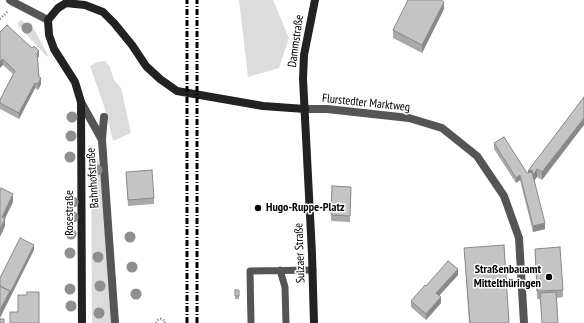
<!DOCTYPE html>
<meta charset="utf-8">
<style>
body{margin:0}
canvas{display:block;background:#fff}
</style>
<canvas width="584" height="323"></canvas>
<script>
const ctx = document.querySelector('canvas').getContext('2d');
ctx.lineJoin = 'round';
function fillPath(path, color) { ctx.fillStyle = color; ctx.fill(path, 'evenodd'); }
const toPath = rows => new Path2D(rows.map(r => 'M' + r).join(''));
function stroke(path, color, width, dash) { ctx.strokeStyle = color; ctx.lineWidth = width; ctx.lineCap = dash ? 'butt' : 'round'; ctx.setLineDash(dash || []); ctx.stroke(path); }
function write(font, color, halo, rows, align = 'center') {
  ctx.font = font + ' "PT Sans Narrow",sans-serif'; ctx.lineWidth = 3; ctx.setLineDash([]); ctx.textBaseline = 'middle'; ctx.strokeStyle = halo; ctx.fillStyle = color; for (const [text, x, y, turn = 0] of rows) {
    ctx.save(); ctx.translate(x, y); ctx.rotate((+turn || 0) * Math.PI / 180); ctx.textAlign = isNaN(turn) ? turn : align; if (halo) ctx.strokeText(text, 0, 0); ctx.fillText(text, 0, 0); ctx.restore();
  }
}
fillPath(toPath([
 [239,0,273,0,289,38,279,68,248,77],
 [21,20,34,29,48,55,47,57,17,24],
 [105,61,110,67,114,80,121,88,131,133,113,141,105,109,90,66,97,62],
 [92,145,101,168,111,323,92,323,91,166,89,146]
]), '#dcdcdc');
stroke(toPath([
 [0,19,8,11],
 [156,323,158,320,161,319,165,321,165,323]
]), '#777', 2.5, [1, 2]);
stroke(toPath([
 [280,270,285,287,286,323],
 [251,323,250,271,313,270]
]), '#555', 7);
stroke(toPath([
 [10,0,15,3,48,20],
 [81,102,102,140,115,323],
 [305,109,327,109,409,118,442,128,477,156,504,196,519,238,524,323],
 [102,139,104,117]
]), '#555', 8);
stroke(toPath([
 [82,323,81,102,75,82,54,49,49,35,48,20,58,8,66,3,75,4,85,5,103,12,114,23,132,45,146,66,160,79,177,91,263,106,305,109],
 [314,323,312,254,303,79,304,55,315,0]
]), '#222', 8);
stroke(toPath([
 [187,323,187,0],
 [197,323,197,0]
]), '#000', 3, [6, 2, 1, 2]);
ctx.fillStyle = '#8f8f8f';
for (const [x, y] of [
 [27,28],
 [72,117],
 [71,136],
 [70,157],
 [97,170],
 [73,202],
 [73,217],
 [71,234],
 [130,237],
 [70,253],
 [98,257],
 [132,267],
 [100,286],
 [70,289],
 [136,294],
 [71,306],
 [99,313]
]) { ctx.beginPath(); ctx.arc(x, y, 5.5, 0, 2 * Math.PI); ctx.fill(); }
fillPath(toPath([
 [444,9,422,53,393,38,393,30],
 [0,32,39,56,38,58,39,77,41,84,38,90,35,88,19,119,0,109,0,100,13,74,3,65],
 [584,97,542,180,537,177,534,181,545,229,533,232,520,180,516,183,494,149,494,143,527,173,528,173],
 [126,172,154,198,154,204,128,206],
 [332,186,351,187,350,222,331,221],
 [464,248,509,323,469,323],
 [535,249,563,290,563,297,557,298,558,323,542,323,540,299,537,299],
 [458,275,439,296,441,303,426,320,411,307,411,301],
 [235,290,239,290,239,299,235,299]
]), '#a9a9a9');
fillPath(toPath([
 [444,2,444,9,422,53,422,45],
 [39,51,39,56,37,58,37,53],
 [3,59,3,65,0,68,0,62],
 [41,78,41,84,38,90,38,84],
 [35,83,35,88,19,119,19,113],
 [584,118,584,125,542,180,542,172],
 [537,169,537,177,533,182,533,175],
 [532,170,532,177,528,178,528,171],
 [520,175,520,180,516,183,516,178],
 [13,194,13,202,2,225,2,217],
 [5,219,5,226,0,237,0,229],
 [545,223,545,229,533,232,533,226],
 [34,245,34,250,0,318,0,310],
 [458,269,458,275,436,299,436,293],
 [441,297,441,303,426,320,426,314]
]), '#898989');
const building = toPath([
 [408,0,441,0,444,2,422,45,393,30,408,0],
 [7,25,32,48,34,46,39,51,37,53,39,77,41,78,38,84,35,83,19,113,0,103,0,100,15,71,3,59,0,62,0,32,7,25],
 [584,97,584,118,542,172,537,169,533,175,532,170,528,171,584,97],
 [504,137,527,173,532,172,545,223,533,226,520,175,516,178,494,143,504,137],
 [152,170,154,198,128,200,126,172,152,170],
 [332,186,351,187,350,216,331,215,332,186],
 [1,188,13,194,2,217,5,219,0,229,0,191,1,188],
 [20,238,34,245,10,293,10,291,0,286,0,278,20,238],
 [504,245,509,323,470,323,464,248,504,245],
 [560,247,563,290,537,291,535,249,560,247],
 [448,261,458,269,436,293,441,297,426,314,411,301,425,285,426,286,448,261],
 [0,286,10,291,0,310,0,286],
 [235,290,239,290,239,296,235,296,235,290],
 [27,292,39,292,39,323,10,323,10,312,18,312,18,295,27,295,27,292],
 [556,292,558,323,542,323,540,293,556,292],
 [0,319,4,319,4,323,0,323,0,319]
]);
fillPath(building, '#c4c4c4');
stroke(building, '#898989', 1);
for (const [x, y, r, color] of [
 [258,208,4,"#000"],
 [549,277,4,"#000"]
]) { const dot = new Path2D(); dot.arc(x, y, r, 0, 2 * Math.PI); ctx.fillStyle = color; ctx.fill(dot); stroke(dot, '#fff', 1.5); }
write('12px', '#000', '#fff', [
 ["Dammstraße",296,41,-82],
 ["Flurstedter Marktweg",366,103,6],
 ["Bahnhofstraße",93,178,-94],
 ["Rosestraße",70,213,-90],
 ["Sulzaer Straße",300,253,-92]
]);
write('bold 12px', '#000', '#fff', [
 ["Hugo-Ruppe-Platz",266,208],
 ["Straßenbauamt",541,270,"right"],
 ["Mittelthüringen",541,284,"right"]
], 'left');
</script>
